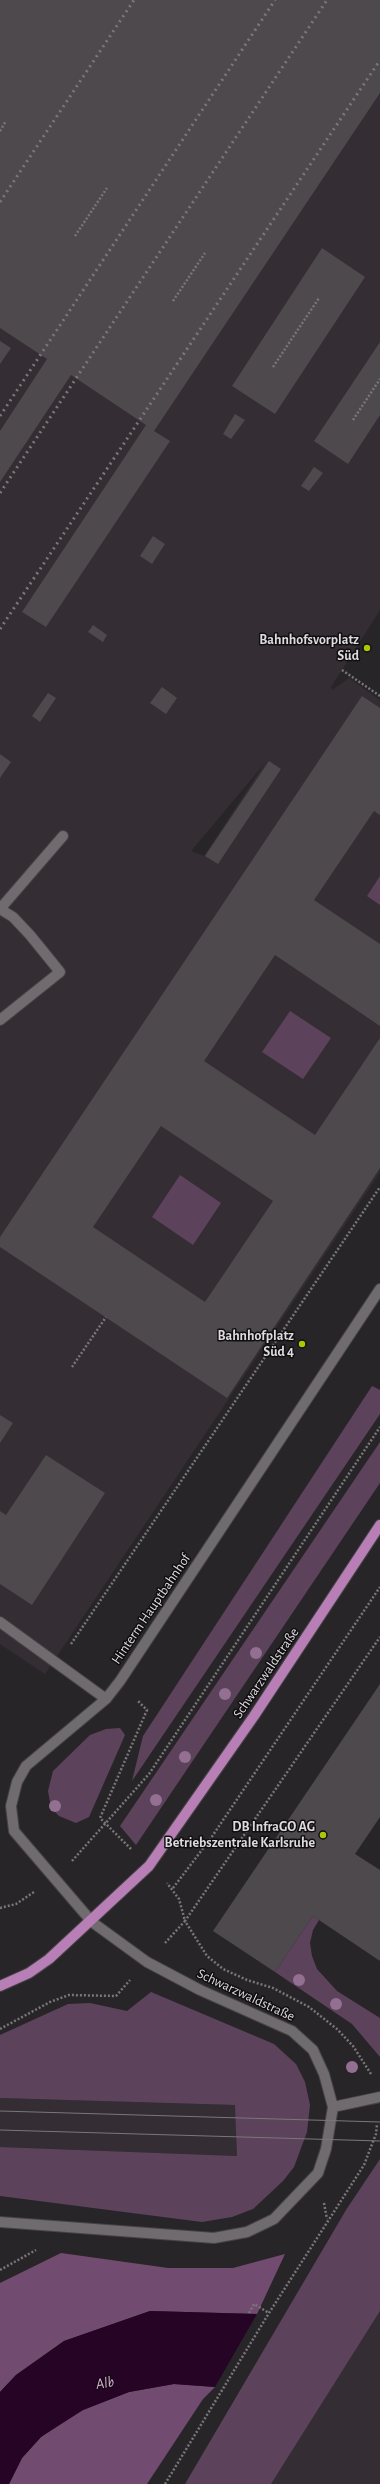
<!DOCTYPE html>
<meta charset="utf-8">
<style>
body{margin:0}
canvas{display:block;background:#282528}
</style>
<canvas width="380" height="2484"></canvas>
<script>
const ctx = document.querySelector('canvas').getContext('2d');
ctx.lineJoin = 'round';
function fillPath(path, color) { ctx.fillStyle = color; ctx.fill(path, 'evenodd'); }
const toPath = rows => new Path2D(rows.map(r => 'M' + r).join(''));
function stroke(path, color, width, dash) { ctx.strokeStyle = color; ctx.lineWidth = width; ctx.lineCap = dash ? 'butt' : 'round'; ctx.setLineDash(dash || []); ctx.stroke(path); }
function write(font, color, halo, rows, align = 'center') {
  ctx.font = font + ' "Alegreya Sans",sans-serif'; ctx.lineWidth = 3; ctx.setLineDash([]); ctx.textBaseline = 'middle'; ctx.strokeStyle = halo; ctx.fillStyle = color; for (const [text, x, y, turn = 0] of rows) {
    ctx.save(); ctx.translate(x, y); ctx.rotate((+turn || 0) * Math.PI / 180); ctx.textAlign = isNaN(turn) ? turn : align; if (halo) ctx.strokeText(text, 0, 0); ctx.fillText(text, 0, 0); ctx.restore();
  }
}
fillPath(toPath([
 [0,0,380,0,380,610,331,687,332,690,349,678,380,700,380,1172,45,1674,0,1644],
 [265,763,204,856,191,851],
 [0,2098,236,2105,237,2156,0,2147],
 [380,2311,380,2484,271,2484]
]), '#342d33');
fillPath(toPath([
 [380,876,380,905,367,896],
 [290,1011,331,1038,303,1079,262,1052],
 [180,1175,221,1203,193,1245,152,1217],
 [372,1386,380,1390,380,1414,132,1781,143,1736],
 [380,1442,380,1483,136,1845,120,1826],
 [106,1729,120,1728,125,1735,89,1817,76,1823,59,1816,51,1808,48,1791,53,1771,90,1735],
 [313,1916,319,1920,313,1930,310,1943,312,1956,317,1969,337,1991,380,2018,380,2057,352,2024,275,1972],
 [151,1992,274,2044,296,2064,305,2082,310,2105,307,2132,294,2167,283,2181,253,2209,232,2217,202,2222,0,2196,0,2147,237,2156,235,2105,0,2098,0,2035,68,2004,90,2003,127,2011],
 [380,2159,380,2311,271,2484,185,2484,346,2210]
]), '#5c425b');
fillPath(toPath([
 [61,2253,168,2268,233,2268,285,2254,257,2314,150,2311,64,2341,16,2375,0,2392,0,2283],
 [174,2384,215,2387,203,2399,147,2484,9,2484,22,2458,41,2437,57,2425,83,2410,129,2392]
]), '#724b71');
fillPath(toPath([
 [150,2311,257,2314,215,2387,174,2384,129,2392,83,2410,41,2437,22,2458,9,2484,0,2484,0,2392,16,2375,64,2341]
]), '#260426');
fillPath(toPath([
 [0,0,380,0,380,93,154,431,170,441,46,627,22,612,146,425,71,375,0,482,0,431,47,359,0,328],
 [322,248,365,277,275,414,232,386],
 [0,341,11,348,0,364],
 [380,342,380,415,348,464,314,441],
 [235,414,245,420,231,439,223,434],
 [314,467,323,473,309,491,301,486],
 [153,536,165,544,152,564,140,556],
 [93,625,107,635,103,642,88,632],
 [162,687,177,698,166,714,150,703],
 [48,693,56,698,40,722,32,716],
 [362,696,380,708,380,815,374,811,314,900,380,944,380,1026,275,955,204,1061,315,1135,380,1038,380,1168,227,1398,0,1247,0,1237],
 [161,1126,273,1201,205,1302,93,1227],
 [0,754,11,762,0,778],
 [269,761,281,769,218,864,205,856],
 [0,1415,13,1423,0,1443],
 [46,1455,105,1493,32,1605,0,1584,0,1511,6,1515],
 [380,1684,380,1817,355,1854,380,1870,380,1961,313,1916,275,1972,213,1931]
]), '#4e494d');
const minor = toPath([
 [0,909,13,917,30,935,60,972,0,1020],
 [0,909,63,836],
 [0,1622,106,1699],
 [333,2107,380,2097],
 [0,2222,214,2238,247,2232,274,2219,318,2173,326,2149,333,2107,324,2074,313,2050,292,2031,200,1990,147,1962,92,1922,14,1831,11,1806,17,1782,26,1766,106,1699,120,1681,380,1289]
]);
const major = toPath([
 [0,1986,29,1973,49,1959,149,1866,254,1716,380,1525]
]);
stroke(minor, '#464346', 12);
stroke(major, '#464346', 12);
stroke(toPath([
 [0,131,6,121],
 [75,236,107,188],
 [173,301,205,253],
 [273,367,319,298],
 [353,420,380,379],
 [342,670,380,696],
 [72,1367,106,1317],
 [71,1644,380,1187],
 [131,1849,100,1818,147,1710,137,1700],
 [72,1861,149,1774,380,1427],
 [173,1888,211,1838,380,1587],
 [0,1908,16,1904,34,1892],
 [165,1943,185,1921,179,1899,167,1883],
 [0,2029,50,2002,69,1995,116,1996,130,1980],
 [371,2074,353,2046,337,2029,309,2007,273,1988,247,1980,223,1969,207,1956,185,1921,380,1637],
 [324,2203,327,2219],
 [0,2270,36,2250],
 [249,2313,254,2304,269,2313],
 [165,2484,269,2313,364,2165,376,2134,377,2124]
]), '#797679', 2.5, [2, 2]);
stroke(minor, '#6f6b6f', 10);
stroke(major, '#b87eb6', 10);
stroke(toPath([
 [0,2111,380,2122],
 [0,2130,380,2141]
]), '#7a777a', 1);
stroke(toPath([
 [0,202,134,0],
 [0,416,275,0],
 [0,493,327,0],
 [0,629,380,60]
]), '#7a777a', 3, [2, 4]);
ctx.fillStyle = '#936f92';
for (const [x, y] of [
 [256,1653],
 [225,1694],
 [185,1757],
 [156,1800],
 [55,1806],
 [299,1980],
 [336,2004],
 [352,2067]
]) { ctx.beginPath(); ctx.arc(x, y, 6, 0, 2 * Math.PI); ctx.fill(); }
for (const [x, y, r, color] of [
 [367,648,4,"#aec508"],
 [302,1344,4,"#aec508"],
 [323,1835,4,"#aec508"]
]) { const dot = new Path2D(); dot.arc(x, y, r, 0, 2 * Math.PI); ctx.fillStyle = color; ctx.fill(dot); stroke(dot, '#100e10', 1.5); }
write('bold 14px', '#dddbdd', '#100e10', [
 ["Bahnhofsvorplatz",359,640],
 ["Süd",359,656],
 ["Bahnhofplatz",294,1336],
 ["Süd 4",294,1352],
 ["DB InfraGO AG",315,1827],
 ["Betriebszentrale Karlsruhe",315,1843]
], 'right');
write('14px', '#dddbdd', '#100e10', [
 ["Hinterm Hauptbahnhof",151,1609,-56],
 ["Schwarzwaldstraße",266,1673,-56],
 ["Schwarzwaldstraße",246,1995,25]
]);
write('italic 15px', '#eeafeb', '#100e10', [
 ["Alb",105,2383,-10]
]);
</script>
